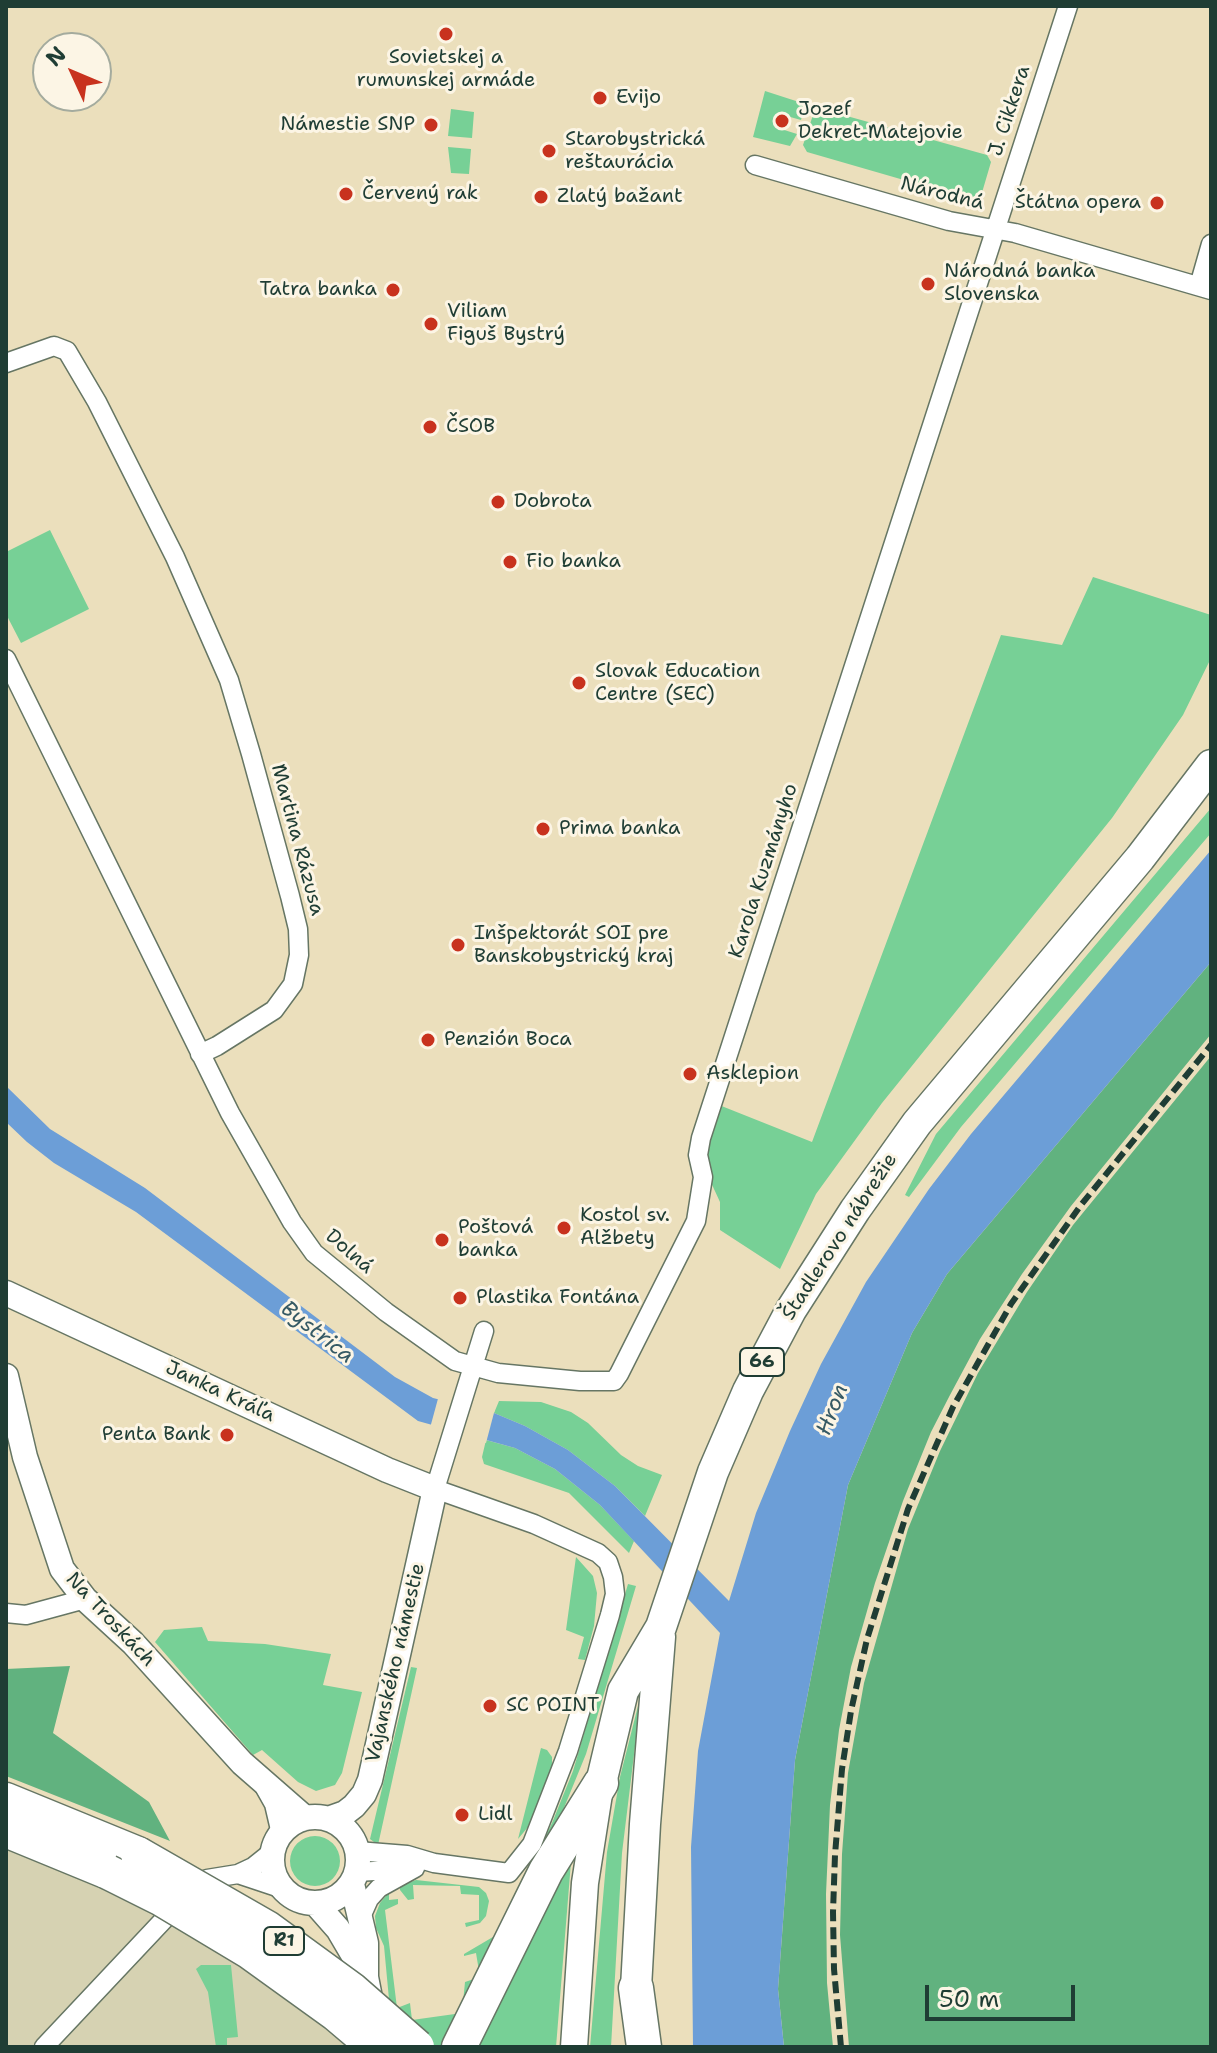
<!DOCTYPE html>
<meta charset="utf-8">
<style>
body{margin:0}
#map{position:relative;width:1217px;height:2053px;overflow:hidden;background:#ebdfbc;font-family:"Shantell Sans",sans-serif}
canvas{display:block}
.frame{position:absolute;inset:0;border:8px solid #1f3d34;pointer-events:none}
.north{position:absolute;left:32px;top:32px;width:80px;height:80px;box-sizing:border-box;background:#fcf5e5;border:2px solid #a4ab9e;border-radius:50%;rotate:314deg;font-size:22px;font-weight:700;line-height:32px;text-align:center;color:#1f3d34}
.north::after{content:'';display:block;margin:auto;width:28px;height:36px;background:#c8321e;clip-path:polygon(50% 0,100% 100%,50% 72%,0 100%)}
.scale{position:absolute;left:925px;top:1985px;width:150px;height:36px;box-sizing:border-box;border:4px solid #1f3d34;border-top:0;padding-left:10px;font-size:24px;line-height:28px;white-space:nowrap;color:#1f3d34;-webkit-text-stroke:6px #fcf5e5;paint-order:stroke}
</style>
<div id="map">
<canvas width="1217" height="2053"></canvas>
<div class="frame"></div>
<div class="north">N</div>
<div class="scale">50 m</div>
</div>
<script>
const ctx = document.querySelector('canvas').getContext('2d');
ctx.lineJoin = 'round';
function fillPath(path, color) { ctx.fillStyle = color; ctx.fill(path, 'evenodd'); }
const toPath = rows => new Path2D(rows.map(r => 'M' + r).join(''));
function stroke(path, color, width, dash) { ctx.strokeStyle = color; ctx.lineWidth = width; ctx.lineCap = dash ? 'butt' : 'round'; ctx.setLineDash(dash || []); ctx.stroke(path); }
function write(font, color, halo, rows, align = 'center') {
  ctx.font = font + ' "Shantell Sans",sans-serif'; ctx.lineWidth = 6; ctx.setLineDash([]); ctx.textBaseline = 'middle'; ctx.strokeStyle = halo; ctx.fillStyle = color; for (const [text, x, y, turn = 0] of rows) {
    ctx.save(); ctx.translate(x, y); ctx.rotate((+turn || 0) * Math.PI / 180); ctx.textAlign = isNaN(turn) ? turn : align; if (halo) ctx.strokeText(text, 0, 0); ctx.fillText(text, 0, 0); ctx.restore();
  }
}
fillPath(toPath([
 [6,1847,35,1856,162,1916,233,1960,288,1998,350,2047,6,2047]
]), '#d6d2b2');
fillPath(toPath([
 [765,91,799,102,804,108,801,120,783,115,778,128,797,134,790,146,753,137],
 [818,108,987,155,991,162,981,196,973,200,807,152,803,145,814,112],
 [451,109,474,112,472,138,448,136],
 [448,147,471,149,469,174,451,173],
 [50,530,89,609,21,643,6,614,6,552],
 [1093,577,1211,615,1211,658,1183,715,1112,818,882,1103,816,1194,780,1269,720,1230,720,1202,702,1163,719,1105,812,1142,1001,635,1062,645],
 [1211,808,1211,833,961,1127,909,1197,905,1195,936,1134],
 [499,1401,541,1402,571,1412,588,1423,621,1455,638,1466,662,1475,645,1516,615,1486,568,1450,525,1426,494,1413],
 [486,1440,515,1448,555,1469,600,1505,634,1541,629,1553,569,1493,484,1464,482,1457],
 [576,1557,593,1576,597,1593,594,1626,585,1660,578,1659,584,1637,566,1630],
 [628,1584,636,1586,586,1754,557,1825,448,2047,429,2047,390,2010,384,1946,376,1928,375,1916,380,1903,389,1892,389,1900,398,1899,398,1904,385,1910,397,2008,410,2003,412,2020,462,2013,465,1982,480,1977,476,1953,464,1956,464,1954,498,1934,552,1823,573,1771],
 [202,1627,208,1641,265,1644,331,1654,323,1685,362,1692,342,1773,335,1785,316,1791,298,1782,262,1750,253,1755,155,1642,164,1630],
 [411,1667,417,1668,378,1845,370,1839],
 [640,1698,643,1700,637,1730,622,1853,611,2047,590,2047,607,1852,620,1777],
 [541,1748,547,1750,552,1757,552,1768,528,1827,518,1839],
 '290 1861a25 25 0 1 1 50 0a25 25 0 1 1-50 0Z',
 [571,1862,556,2047,473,2047,560,1869],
 [416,1880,479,1887,486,1893,489,1901,486,1916,480,1923,466,1927,465,1923,479,1920,479,1895,461,1894,460,1886,413,1885,414,1899,408,1900,400,1890,400,1886],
 [201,1965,231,1965,238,2037,227,2038,227,2047,216,2047,208,1992,196,1969]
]), '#77d096');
fillPath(toPath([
 [1211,962,1211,1034,1071,1206,1022,1274,980,1339,950,1395,931,1432,903,1501,875,1583,851,1667,839,1730,830,1805,826,1894,827,1983,833,2047,784,2047,778,1989,795,1760,848,1485,912,1333,947,1274],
 [1211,1056,1211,2047,849,2047,840,1935,842,1854,848,1773,864,1683,908,1529,940,1451,978,1373,1027,1292,1073,1225],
 [70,1666,53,1733,149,1802,170,1841,6,1776,6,1669]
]), '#61b27f');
fillPath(toPath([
 [1211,850,1211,962,947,1274,912,1333,848,1485,795,1760,778,1989,784,2047,693,2047,691,1847,698,1751,720,1633,600,1505,555,1469,515,1448,418,1421,136,1212,54,1163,27,1142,6,1122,6,1086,50,1129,145,1188,395,1377,433,1398,494,1413,525,1426,568,1450,615,1486,729,1601,756,1513,790,1431,821,1364,866,1282,929,1189,971,1134]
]), '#6c9ed7');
fillPath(toPath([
 [439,1395,495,1409,486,1443,430,1428]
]), '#ebdfbc');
const minor = toPath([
 [755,165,949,221,1015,233,1211,290],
 [1199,286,1211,244],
 [6,363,54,346,67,351,97,402,175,557,229,680,251,754,290,896,298,929,299,955,293,984,274,1010,217,1046,200,1054],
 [6,659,230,1113,292,1222,314,1253,386,1312,455,1361,498,1373,580,1381,614,1381,619,1374,696,1221,703,1177,698,1155,701,1138,1068,6],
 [6,1613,26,1615,85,1599],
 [265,1788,274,1804,281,1834],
 [357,1851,407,1855,434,1863,509,1873,532,1844,568,1751,610,1615,615,1594,613,1577,608,1562,598,1553,534,1524,435,1489,484,1331],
 [357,1872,408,1869],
 [238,1874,283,1889],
 [360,1919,369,1899,379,1888,415,1868],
 [44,2047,188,1894,207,1879,238,1874,253,1867,273,1851]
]);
const tertiary = toPath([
 [6,1293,387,1470,435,1489,370,1780,364,1794,354,1806,345,1813,328,1819],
 [6,1376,25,1457,62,1569,85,1599,133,1643,242,1763,305,1818],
 '272 1860a43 43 0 1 1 86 0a43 43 0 1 1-86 0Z',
 [352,1884,366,1943,366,1977,373,2013],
 [316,1904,338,1929,365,1975]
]);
const secondary = toPath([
 [574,2047,585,1883,599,1794]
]);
const primary = toPath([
 [601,1783,623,1691,661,1627,713,1472,748,1391,791,1310,855,1210,917,1123,1140,858,1211,765],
 [636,1988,645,1824,660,1637]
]);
const motorway = toPath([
 [6,1800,138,1854],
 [6,1830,108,1872],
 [636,1988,644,2047],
 [459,2047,546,1871,601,1783]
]);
stroke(minor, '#667664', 21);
stroke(tertiary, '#667664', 27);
stroke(secondary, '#667664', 29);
stroke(primary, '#667664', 33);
stroke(motorway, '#667664', 37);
stroke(minor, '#fff', 18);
stroke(tertiary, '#fff', 24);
stroke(secondary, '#fff', 26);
stroke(primary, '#fff', 30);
stroke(motorway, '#fff', 34);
stroke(toPath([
 [841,2047,834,1969,833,1912,835,1855,842,1769,851,1711,867,1639,908,1509,953,1407,1011,1304,1081,1205,1211,1045]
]), '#1f3d34', 6, [12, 6]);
const motorwayBridge = toPath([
 [138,1854,267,1928,352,1990,417,2047],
 [108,1872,160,1898,250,1952,336,2014,375,2047]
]);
stroke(motorwayBridge, '#667664', 37, []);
stroke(motorwayBridge, '#fff', 34);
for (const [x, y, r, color] of [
 [446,34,8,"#c8321e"],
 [600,98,8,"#c8321e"],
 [782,121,8,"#c8321e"],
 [431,125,8,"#c8321e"],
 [549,151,8,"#c8321e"],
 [346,194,8,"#c8321e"],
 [541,197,8,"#c8321e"],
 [1157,203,8,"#c8321e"],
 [928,284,8,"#c8321e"],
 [393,290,8,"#c8321e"],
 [431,324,8,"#c8321e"],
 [430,427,8,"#c8321e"],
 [498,502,8,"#c8321e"],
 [510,562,8,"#c8321e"],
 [579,683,8,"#c8321e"],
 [543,829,8,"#c8321e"],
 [458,945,8,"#c8321e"],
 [428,1040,8,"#c8321e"],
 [690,1074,8,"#c8321e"],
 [564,1228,8,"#c8321e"],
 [442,1240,8,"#c8321e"],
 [460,1298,8,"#c8321e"],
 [227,1435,8,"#c8321e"],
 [490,1706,8,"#c8321e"],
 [462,1815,8,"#c8321e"]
]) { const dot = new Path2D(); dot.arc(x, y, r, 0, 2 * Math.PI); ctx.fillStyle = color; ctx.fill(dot); stroke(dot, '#fcf5e5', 3); }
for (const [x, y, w] of [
 [762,1362,44],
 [284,1941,40]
]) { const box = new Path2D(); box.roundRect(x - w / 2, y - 14, w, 28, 6); ctx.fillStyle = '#fcf5e5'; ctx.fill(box); stroke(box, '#1f3d34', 2); }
write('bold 18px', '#1f3d34', null, [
 ["66",762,1362],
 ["R1",284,1941]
]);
write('20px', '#1f3d34', '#fcf5e5', [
 ["Sovietskej a",446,58,"center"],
 ["rumunskej armáde",446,81,"center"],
 ["Evijo",616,98],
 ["Jozef",798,110],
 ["Dekret-Matejovie",798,133],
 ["Námestie SNP",415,125,"right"],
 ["Starobystrická",565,140],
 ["reštaurácia",565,163],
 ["Červený rak",362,194],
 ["Zlatý bažant",557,197],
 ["Štátna opera",1141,203,"right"],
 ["Národná banka",944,272],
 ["Slovenska",944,295],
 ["Tatra banka",377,290,"right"],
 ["Viliam",447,312],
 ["Figuš Bystrý",447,335],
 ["ČSOB",446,427],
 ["Dobrota",514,502],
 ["Fio banka",526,562],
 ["Slovak Education",595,672],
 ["Centre (SEC)",595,695],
 ["Prima banka",559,829],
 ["Inšpektorát SOI pre",474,934],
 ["Banskobystrický kraj",474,957],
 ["Penzión Boca",444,1040],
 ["Asklepion",706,1074],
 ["Kostol sv.",580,1216],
 ["Alžbety",580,1239],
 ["Poštová",458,1228],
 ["banka",458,1251],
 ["Plastika Fontána",476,1298],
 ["Penta Bank",211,1435,"right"],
 ["SC POINT",506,1706],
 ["Lidl",478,1815]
], 'left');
write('20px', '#1f3d34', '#fcf5e5', [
 ["J. Cikkera",1010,111,-72],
 ["Národná",942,194,14],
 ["Martina Rázusa",297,840,75],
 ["Karola Kuzmányho",764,871,-72],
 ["Štadlerovo nábrežie",840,1237,-57],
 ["Dolná",349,1252,41],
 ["Janka Kráľa",220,1392,25],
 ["Na Troskách",110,1620,47],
 ["Vajanského námestie",396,1663,-77]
]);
write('italic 22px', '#365a65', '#fcf5e5', [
 ["Bystrica",317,1333,38],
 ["Hron",833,1410,-69]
]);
</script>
